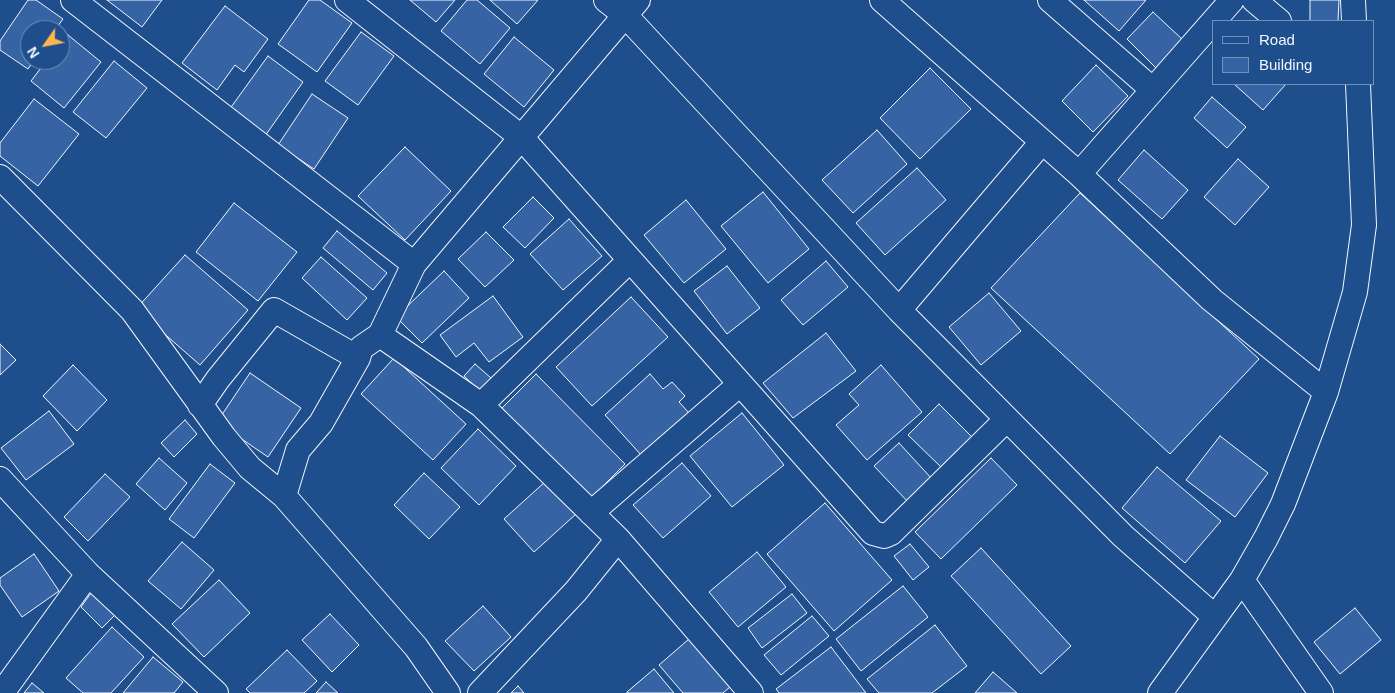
<!DOCTYPE html>
<style>
body{margin:0}
#map{position:relative;width:1395px;height:693px;overflow:hidden;background:#1f4e8c;font-family:Helvetica,sans-serif}
canvas{display:block}
.legend{position:absolute;left:1212px;top:20px;width:162px;height:65px;box-sizing:border-box;background:#1f4e8c;border:1px solid #7391ba;margin:0;padding:6px 9px;list-style:none;font-size:15px;color:#f2f6ff}
.legend li{display:flex;align-items:center;gap:10px;height:25px}
.legend b{width:25px;border:1px solid #7391ba}
.north{position:absolute;left:20px;top:20px;width:50px;height:50px;box-sizing:border-box;background:#1f4e8c;border:1px solid #7391ba;border-radius:50%;rotate:237deg;font-size:14px;font-weight:700;line-height:20px;text-align:center;color:#f2f6ff}
.north::after{content:'';display:block;margin:auto;width:18px;height:22px;background:#ffb74d;clip-path:polygon(50% 0,100% 100%,50% 72%,0 100%)}
</style>
<div id="map">
<canvas width="1395" height="693"></canvas>
<ul class="legend">
<li><b style="height:6px;background:#1f4e8c"></b>Road</li>
<li><b style="height:14px;background:#3563a3"></b>Building</li>
</ul>
<div class="north">N</div>
</div>
<script>
const ctx = document.querySelector('canvas').getContext('2d');
ctx.lineJoin = 'round';
function fillPath(path, color) { ctx.fillStyle = color; ctx.fill(path, 'evenodd'); }
const toPath = rows => new Path2D(rows.map(r => 'M' + r).join(''));
function stroke(path, color, width, dash) { ctx.strokeStyle = color; ctx.lineWidth = width; ctx.lineCap = dash ? 'butt' : 'round'; ctx.setLineDash(dash || []); ctx.stroke(path); }
const building = toPath([
 [28,0,36,0,63,19,55,30,30,30,30,60,34,60,28,69,0,50,0,41,28,0],
 [107,0,162,0,142,27,107,0],
 [309,0,320,0,352,23,317,72,278,44,309,0],
 [410,0,455,0,436,22,410,0],
 [467,0,477,0,510,28,480,64,441,31,467,0],
 [490,0,538,0,517,24,490,0],
 [1084,0,1146,0,1119,31,1084,0],
 [1310,0,1339,0,1338,21,1310,21,1310,0],
 [225,6,268,39,244,72,235,65,217,90,182,63,225,6],
 [1153,12,1183,40,1156,68,1127,39,1153,12],
 [361,32,394,56,358,105,325,81,361,32],
 [68,35,101,62,64,108,31,81,47,60,60,60,60,45,68,35],
 [514,37,554,70,524,107,484,74,514,37],
 [268,56,303,82,265,136,229,110,268,56],
 [114,61,147,88,106,138,73,112,114,61],
 [1096,65,1128,96,1093,132,1062,101,1096,65],
 [930,68,971,109,920,159,880,118,930,68],
 [1234,84,1286,84,1263,110,1234,84],
 [312,94,348,118,314,169,278,145,312,94],
 [1212,97,1246,127,1227,148,1194,118,1212,97],
 [34,99,79,134,38,186,0,156,0,143,34,99],
 [877,130,907,164,853,213,822,180,877,130],
 [405,147,451,191,405,240,358,196,405,147],
 [1144,150,1188,190,1162,219,1118,180,1144,150],
 [1238,159,1269,187,1235,225,1204,197,1238,159],
 [917,168,946,200,885,255,856,223,917,168],
 [763,192,809,249,768,283,721,226,763,192],
 [1080,193,1259,359,1170,454,991,288,1080,193],
 [533,197,554,218,525,248,503,227,533,197],
 [686,200,726,249,684,283,644,235,686,200],
 [234,203,297,252,258,301,196,252,234,203],
 [569,219,602,256,563,290,530,254,569,219],
 [337,231,387,273,373,290,323,248,337,231],
 [486,232,514,260,485,287,458,259,486,232],
 [185,255,248,310,200,365,136,309,185,255],
 [321,257,367,298,347,320,302,278,321,257],
 [826,261,848,287,803,325,781,300,826,261],
 [727,266,760,308,727,334,694,291,727,266],
 [444,271,469,298,422,343,396,317,444,271],
 [989,293,1021,331,981,365,949,327,989,293],
 [493,296,523,337,489,362,474,343,456,357,440,335,493,296],
 [631,297,668,337,592,406,556,367,631,297],
 [826,333,856,371,793,418,763,383,826,333],
 [0,344,16,360,0,375,0,344],
 [394,358,466,424,433,460,361,394,394,358],
 [475,364,491,378,480,391,464,376,475,364],
 [73,365,107,400,77,431,43,396,73,365],
 [881,365,922,412,867,460,836,425,859,405,849,394,881,365],
 [250,373,301,408,268,457,217,422,250,373],
 [536,374,625,464,590,499,502,408,536,374],
 [650,374,663,389,672,382,685,396,679,402,689,413,642,456,605,415,650,374],
 [939,404,972,437,942,468,908,435,939,404],
 [49,411,74,444,26,480,1,448,49,411],
 [742,413,784,465,732,507,690,456,742,413],
 [185,420,197,434,174,457,161,443,185,420],
 [478,429,516,466,479,505,441,468,478,429],
 [1220,436,1268,473,1235,517,1186,480,1220,436],
 [899,443,933,480,909,503,874,466,899,443],
 [159,458,187,483,165,510,136,484,159,458],
 [991,458,1017,485,941,559,915,532,991,458],
 [682,463,711,496,663,538,633,505,682,463],
 [210,464,235,483,194,538,169,519,210,464],
 [1157,467,1221,521,1185,563,1122,508,1157,467],
 [424,473,460,507,429,539,394,505,424,473],
 [105,474,130,497,88,541,64,517,105,474],
 [546,481,576,514,534,552,504,519,546,481],
 [825,503,892,580,834,631,767,554,825,503],
 [182,542,214,570,181,609,148,581,182,542],
 [910,544,929,567,913,580,894,556,910,544],
 [981,548,1071,646,1041,674,951,576,981,548],
 [757,552,786,587,738,627,709,592,757,552],
 [34,554,59,591,22,617,0,585,0,578,34,554],
 [219,580,250,613,204,657,172,624,219,580],
 [903,586,928,617,861,671,836,639,903,586],
 [91,593,118,612,102,628,81,607,91,593],
 [792,594,807,613,762,648,748,628,792,594],
 [483,606,511,637,474,671,445,641,483,606],
 [1355,608,1381,640,1340,674,1314,642,1355,608],
 [330,614,359,645,332,672,302,640,330,614],
 [812,616,829,636,781,675,764,655,812,616],
 [935,625,967,666,932,693,879,693,867,679,935,625],
 [112,627,144,657,111,693,83,693,66,678,112,627],
 [689,639,730,687,723,693,683,693,659,665,689,639],
 [831,647,866,693,779,693,776,689,831,647],
 [287,650,317,681,304,693,250,693,246,689,287,650],
 [153,657,183,682,174,693,123,693,153,657],
 [654,669,674,693,627,693,627,692,654,669],
 [993,672,1017,693,975,693,993,672],
 [326,682,338,693,316,693,326,682],
 [32,683,44,693,24,693,32,683],
 [518,686,524,693,511,693,518,686]
]);
fillPath(building, '#3563a3');
stroke(building, '#f2f6ff', 1);
const street = toPath([
 [73,0,414,264],
 [347,0,521,137,873,533,884,536,891,533,1007,419],
 [606,0,625,15,899,310,1123,536,1215,617],
 [882,0,1079,174,1212,300,1326,392],
 [1050,0,1153,90],
 [1254,0,1279,21],
 [1353,0,1354,21],
 [1079,174,1232,0],
 [0,177,132,310,224,437,250,468,284,496,416,647,448,693],
 [899,310,1042,142],
 [380,335,481,405,618,539,576,591,480,693],
 [200,405,218,379,274,310,358,358,361,348,380,335,414,264,638,0],
 [481,405,630,260],
 [0,479,88,574,216,693],
 [284,496,298,450,321,423,358,358],
 [591,513,740,384],
 [618,539,751,693],
 [1242,580,1321,693],
 [2,693,88,574],
 [1160,693,1242,580,1266,538,1283,504,1326,392,1355,292,1364,225,1358,84]
]);
stroke(street, '#f2f6ff', 26);
stroke(street, '#1f4e8c', 24);
</script>
